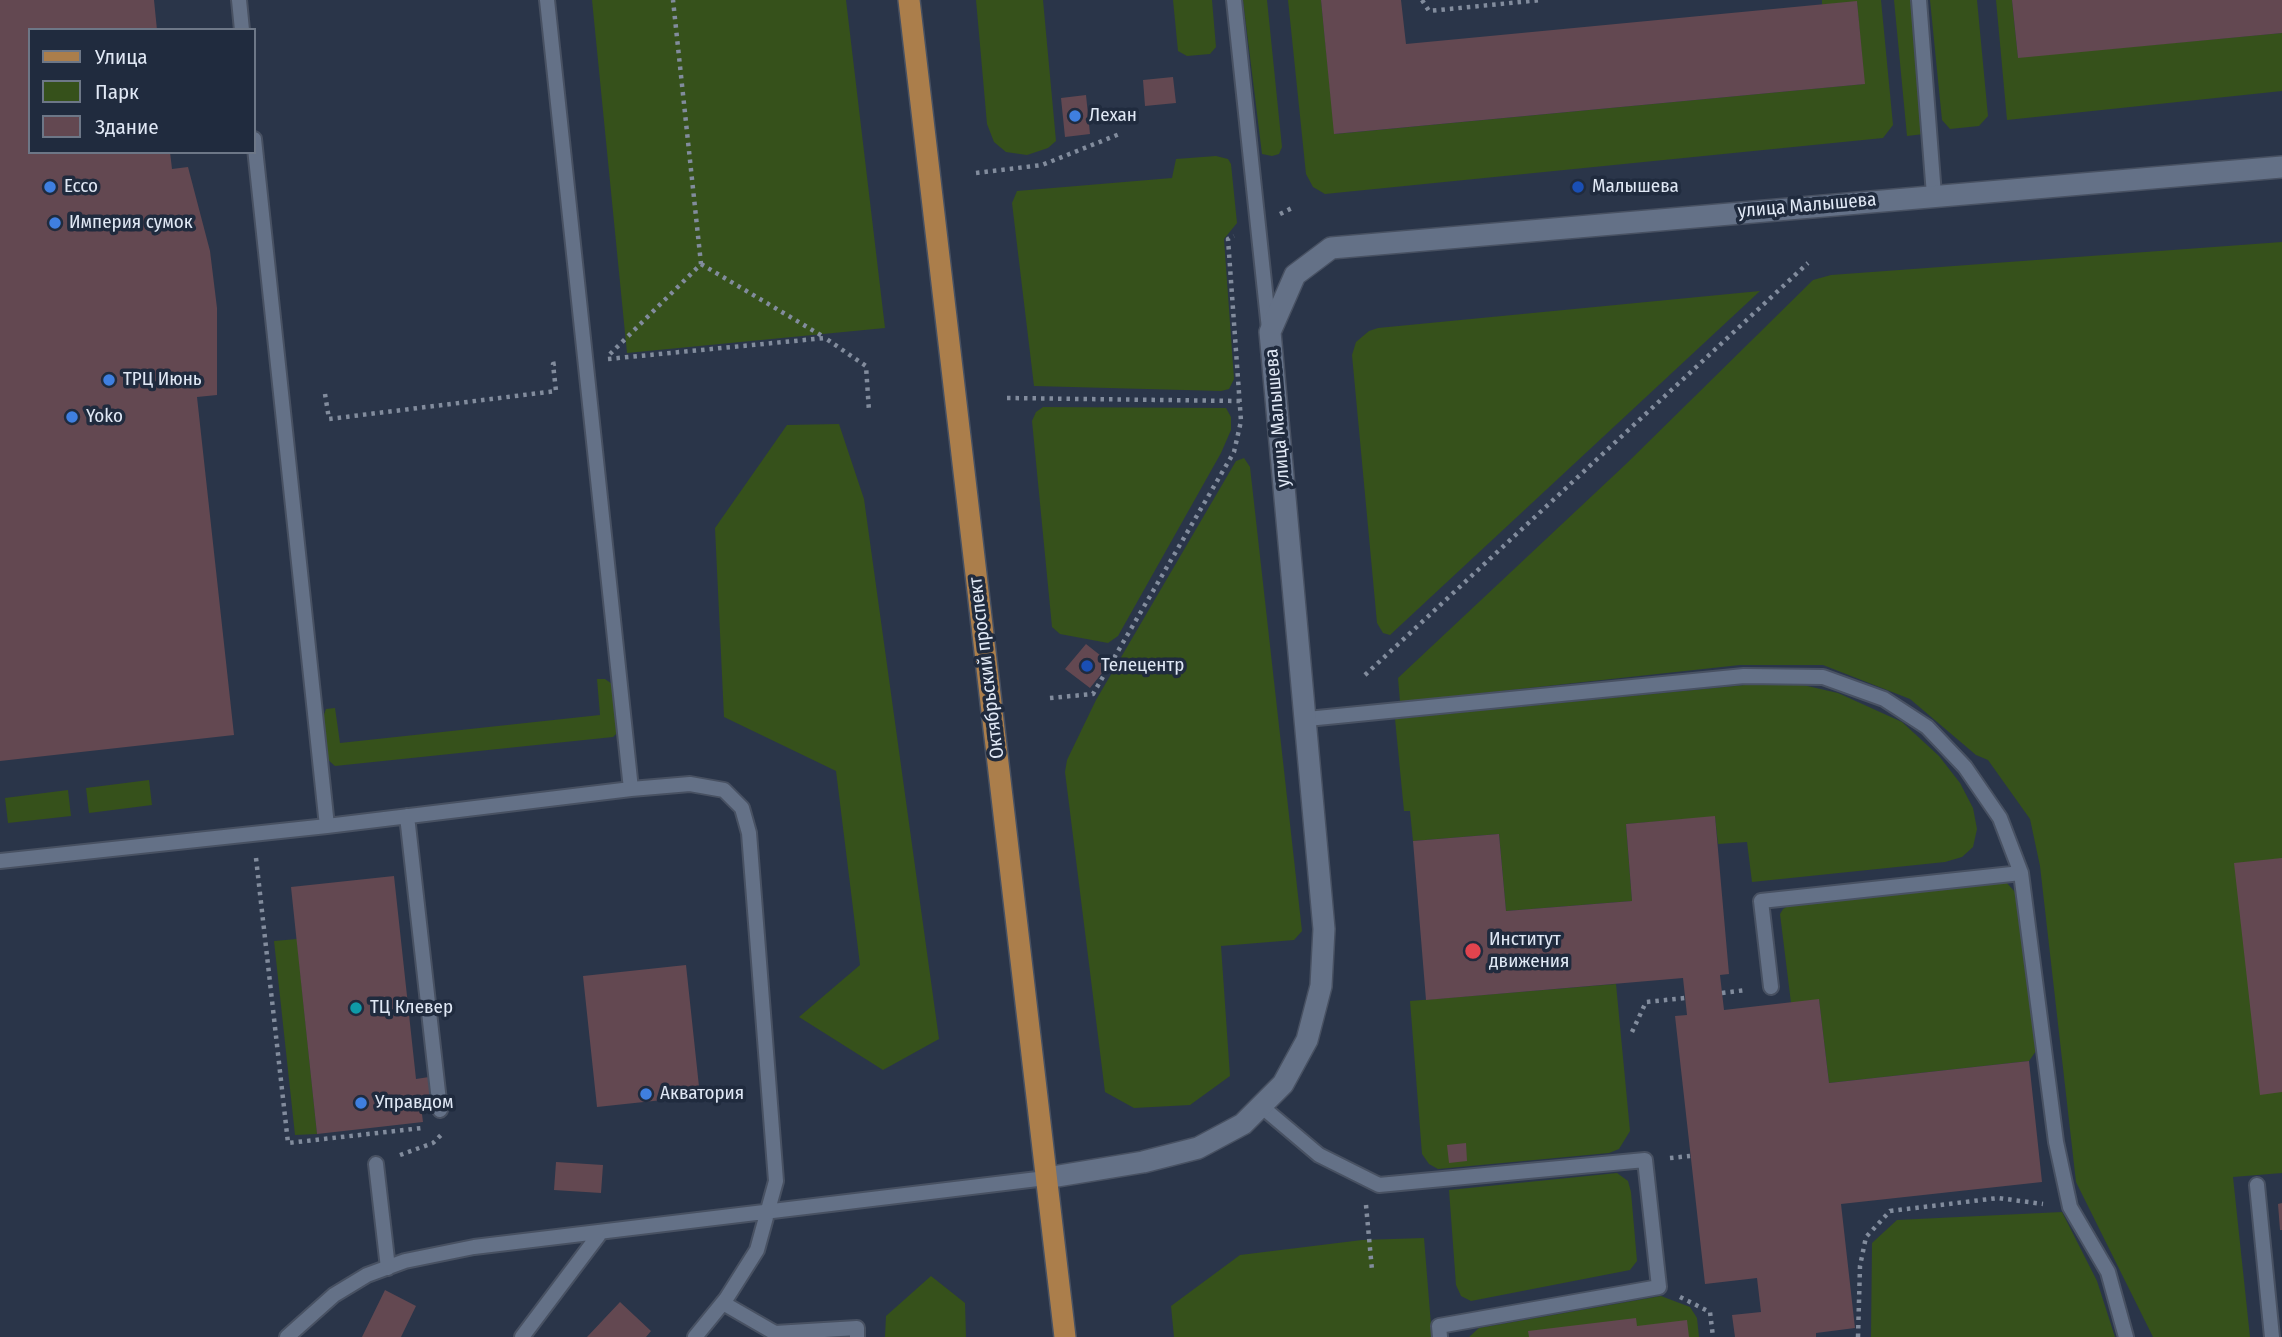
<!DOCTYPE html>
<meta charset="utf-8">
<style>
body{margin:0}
#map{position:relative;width:2282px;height:1337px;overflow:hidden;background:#2a3549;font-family:"Fira Sans Condensed",sans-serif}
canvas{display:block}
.legend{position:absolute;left:28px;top:28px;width:228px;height:126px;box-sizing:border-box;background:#202b3e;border:2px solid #6d7787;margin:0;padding:9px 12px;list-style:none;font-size:21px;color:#e0e8f5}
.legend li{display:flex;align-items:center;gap:14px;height:35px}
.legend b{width:35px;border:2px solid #6d7787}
</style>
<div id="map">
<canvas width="2282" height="1337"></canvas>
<ul class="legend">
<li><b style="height:9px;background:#ab7e4b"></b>Улица</li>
<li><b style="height:19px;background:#36511b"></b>Парк</li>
<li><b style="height:19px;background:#634851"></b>Здание</li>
</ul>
</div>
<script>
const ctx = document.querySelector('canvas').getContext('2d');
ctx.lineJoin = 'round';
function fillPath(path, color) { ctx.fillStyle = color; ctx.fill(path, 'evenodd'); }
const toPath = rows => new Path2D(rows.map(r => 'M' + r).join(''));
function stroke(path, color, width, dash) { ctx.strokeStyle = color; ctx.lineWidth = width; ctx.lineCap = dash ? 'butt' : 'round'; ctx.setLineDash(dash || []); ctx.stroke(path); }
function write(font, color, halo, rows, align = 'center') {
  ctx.font = font + ' "Fira Sans Condensed",sans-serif'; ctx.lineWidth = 7; ctx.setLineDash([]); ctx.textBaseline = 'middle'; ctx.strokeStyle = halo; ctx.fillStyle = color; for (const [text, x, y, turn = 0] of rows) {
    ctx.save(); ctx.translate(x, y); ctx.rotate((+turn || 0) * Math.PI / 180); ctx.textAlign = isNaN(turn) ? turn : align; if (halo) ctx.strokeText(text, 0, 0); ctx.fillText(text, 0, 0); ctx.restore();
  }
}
fillPath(toPath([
 [592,0,846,0,885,328,627,353],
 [976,0,1043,0,1056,141,1048,148,1027,155,1006,152,994,142,987,124],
 [1173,0,1212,0,1216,47,1210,54,1187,56,1178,51],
 [1243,0,1267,0,1282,147,1279,154,1272,156,1262,154],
 [1288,0,1321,0,1335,134,1864,84,1857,2,1822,5,1822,0,1881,0,1893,125,1883,138,1325,194,1313,187,1306,174],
 [1894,0,1911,0,1924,134,1907,136],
 [1930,0,1977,0,1988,116,1979,126,1950,129,1942,120],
 [1996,0,2012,0,2018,57,2282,33,2282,91,2007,120],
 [1216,156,1228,159,1231,164,1237,223,1224,239,1234,379,1229,389,1221,391,1034,386,1012,203,1017,191,1172,178,1176,159],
 [2282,242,2282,1173,2233,1177,2250,1337,2153,1337,2076,1182,2040,866,2030,819,1988,760,1976,755,1910,699,1823,665,1740,665,1400,702,1398,678,1626,464,1813,280,1831,275],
 [1760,291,1390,635,1383,633,1377,623,1352,355,1356,342,1369,331,1378,328],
 [1043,407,1226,408,1231,417,1231,430,1221,453,1118,636,1108,643,1060,634,1052,627,1032,421,1036,412],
 [839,424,864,499,939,1039,883,1070,799,1017,860,965,836,771,724,717,715,528,787,425],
 [1244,458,1250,467,1302,931,1294,940,1221,946,1230,1076,1190,1105,1134,1108,1105,1092,1065,772,1067,760,1096,700,1236,461],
 [597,679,605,679,615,686,618,732,613,737,335,766,327,759,321,723,326,709,335,708,340,743,600,715],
 [1745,685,1803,685,1838,693,1902,722,1939,756,1960,783,1973,808,1977,829,1973,847,1962,857,1945,862,1752,882,1747,842,1718,844,1715,817,1626,824,1632,901,1506,911,1499,834,1413,841,1410,811,1404,811,1395,719],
 [149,780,152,805,89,813,86,788],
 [68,790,71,816,8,823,5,798],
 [2006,882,2015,892,2036,1051,2029,1061,1829,1083,1819,1000,1791,1003,1780,914,1783,909,1788,906],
 [297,939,317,1134,295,1135,274,941],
 [1616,984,1630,1131,1619,1149,1609,1153,1438,1169,1429,1164,1422,1154,1410,1001],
 [1617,1173,1628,1181,1631,1192,1637,1261,1630,1270,1471,1301,1461,1296,1456,1285,1449,1190],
 [2062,1212,2097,1281,2115,1337,1871,1337,1872,1243,1897,1220],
 [1424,1238,1432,1337,1174,1337,1171,1306,1240,1255,1362,1240],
 [931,1276,965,1303,966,1337,885,1337,886,1316],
 [1661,1296,1690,1307,1697,1318,1699,1337,1469,1337,1479,1328]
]), '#36511b');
fillPath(toPath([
 [0,0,154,0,157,30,30,30,30,152,170,152,172,169,188,167,210,251,217,308,217,395,197,397,234,735,0,761],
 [1321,0,1401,0,1406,44,1857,1,1865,84,1334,134],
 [2012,0,2282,0,2282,33,2018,58],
 [1173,77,1176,103,1145,106,1143,80],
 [1086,95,1090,134,1065,137,1061,98],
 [1086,644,1110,663,1090,688,1065,669],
 [1715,816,1729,974,1720,975,1724,1010,1819,999,1829,1083,2029,1061,2042,1182,1841,1204,1855,1328,1816,1333,1816,1337,1735,1337,1732,1315,1761,1312,1757,1278,1705,1284,1675,1016,1687,1015,1683,978,1426,1000,1413,841,1499,834,1506,911,1632,901,1626,824],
 [2282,858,2282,1092,2260,1095,2234,863],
 [394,876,416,1079,429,1077,432,1105,421,1106,423,1122,317,1134,291,887],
 [686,965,700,1096,597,1107,583,976],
 [1466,1143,1467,1161,1449,1163,1447,1145],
 [556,1162,603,1165,601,1193,554,1190],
 [2282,1203,2282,1230,2280,1230,2278,1204],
 [385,1290,416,1306,401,1337,362,1337],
 [620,1302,651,1331,646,1337,587,1337],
 [1636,1318,1637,1326,1687,1320,1689,1337,1529,1337,1528,1331]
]), '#634851');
const lane = toPath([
 [239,0,242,30],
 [547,0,631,789],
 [1234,0,1269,329],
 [1919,0,1934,195],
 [254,139,327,826],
 [1307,719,1744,676,1823,677,1884,699,1927,727,1965,767,2000,818,2021,873,2056,1142,2070,1207,2108,1272,2126,1337],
 [407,816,440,1110],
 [0,861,327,826,631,789,690,784,724,790,742,808,749,833,776,1181,757,1250,726,1299,695,1337],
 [1771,987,1761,901,2021,873],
 [1261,1106,1319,1155,1379,1185,1645,1160,1659,1287,1439,1326,1440,1337],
 [376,1164,388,1268],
 [2257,1185,2272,1337],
 [723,1303,775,1333,857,1328,857,1337],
 [287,1337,334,1295,367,1275,405,1261,474,1247,1046,1178],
 [522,1337,601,1232]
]);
const secondary = toPath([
 [1046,1178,1143,1162,1198,1148,1243,1124,1283,1084,1307,1040,1321,986,1324,929,1270,332,1295,275,1331,248,2282,167]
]);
const primary = toPath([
 [909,0,1065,1337]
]);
stroke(lane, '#485162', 18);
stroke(secondary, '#485162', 24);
stroke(primary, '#485162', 24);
stroke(toPath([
 [1422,0,1429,11,1541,0],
 [976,173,1042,165,1122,133],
 [1280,214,1294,207],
 [701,264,824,337],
 [610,354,701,264,673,0],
 [608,359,825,338,866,366,869,411],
 [325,394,329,419,556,391,553,364,559,363],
 [1007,398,1240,401],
 [1365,675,1808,263],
 [1050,698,1093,694,1234,452,1241,421,1228,239,1234,236],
 [256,858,288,1143,422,1128],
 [1722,993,1746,990],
 [1632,1032,1646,1002,1685,998],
 [400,1155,433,1143,441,1135],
 [1670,1158,1690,1156],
 [1366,1205,1372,1270],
 [1680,1297,1710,1312,1713,1337],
 [1858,1337,1860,1266,1866,1237,1890,1211,1998,1198,2043,1204]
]), '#828c9d', 4.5, [3.5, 5]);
stroke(lane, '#647187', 14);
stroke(secondary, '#647187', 21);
stroke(primary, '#ab7e4b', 21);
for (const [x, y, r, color] of [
 [1075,116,7,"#3f7fe0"],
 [50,187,7,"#3f7fe0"],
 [1578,187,7,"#1a4fb4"],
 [55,223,7,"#3f7fe0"],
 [109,380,7,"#3f7fe0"],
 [72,417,7,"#3f7fe0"],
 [1087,666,7,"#1a4fb4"],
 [1473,951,9,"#e0444e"],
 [356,1008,7,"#0f9aa8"],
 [646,1094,7,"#3f7fe0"],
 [361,1103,7,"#3f7fe0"]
]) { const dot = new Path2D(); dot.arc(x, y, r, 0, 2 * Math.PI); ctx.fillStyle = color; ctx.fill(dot); stroke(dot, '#202b3e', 2.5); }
write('19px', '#e0e8f5', '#202b3e', [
 ["Лехан",1089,116],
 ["Ecco",64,187],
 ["Малышева",1592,187],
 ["Империя сумок",69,223],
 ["ТРЦ Июнь",123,380],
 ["Yoko",86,417],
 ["Телецентр",1101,666],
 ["Институт",1489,940],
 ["движения",1489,962],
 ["ТЦ Клевер",370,1008],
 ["Акватория",660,1094],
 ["Управдом",375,1103]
], 'left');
write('19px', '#e0e8f5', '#202b3e', [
 ["улица Малышева",1807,206,-5],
 ["улица Малышева",1278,418,-95],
 ["Октябрьский проспект",987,668,-97]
]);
</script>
